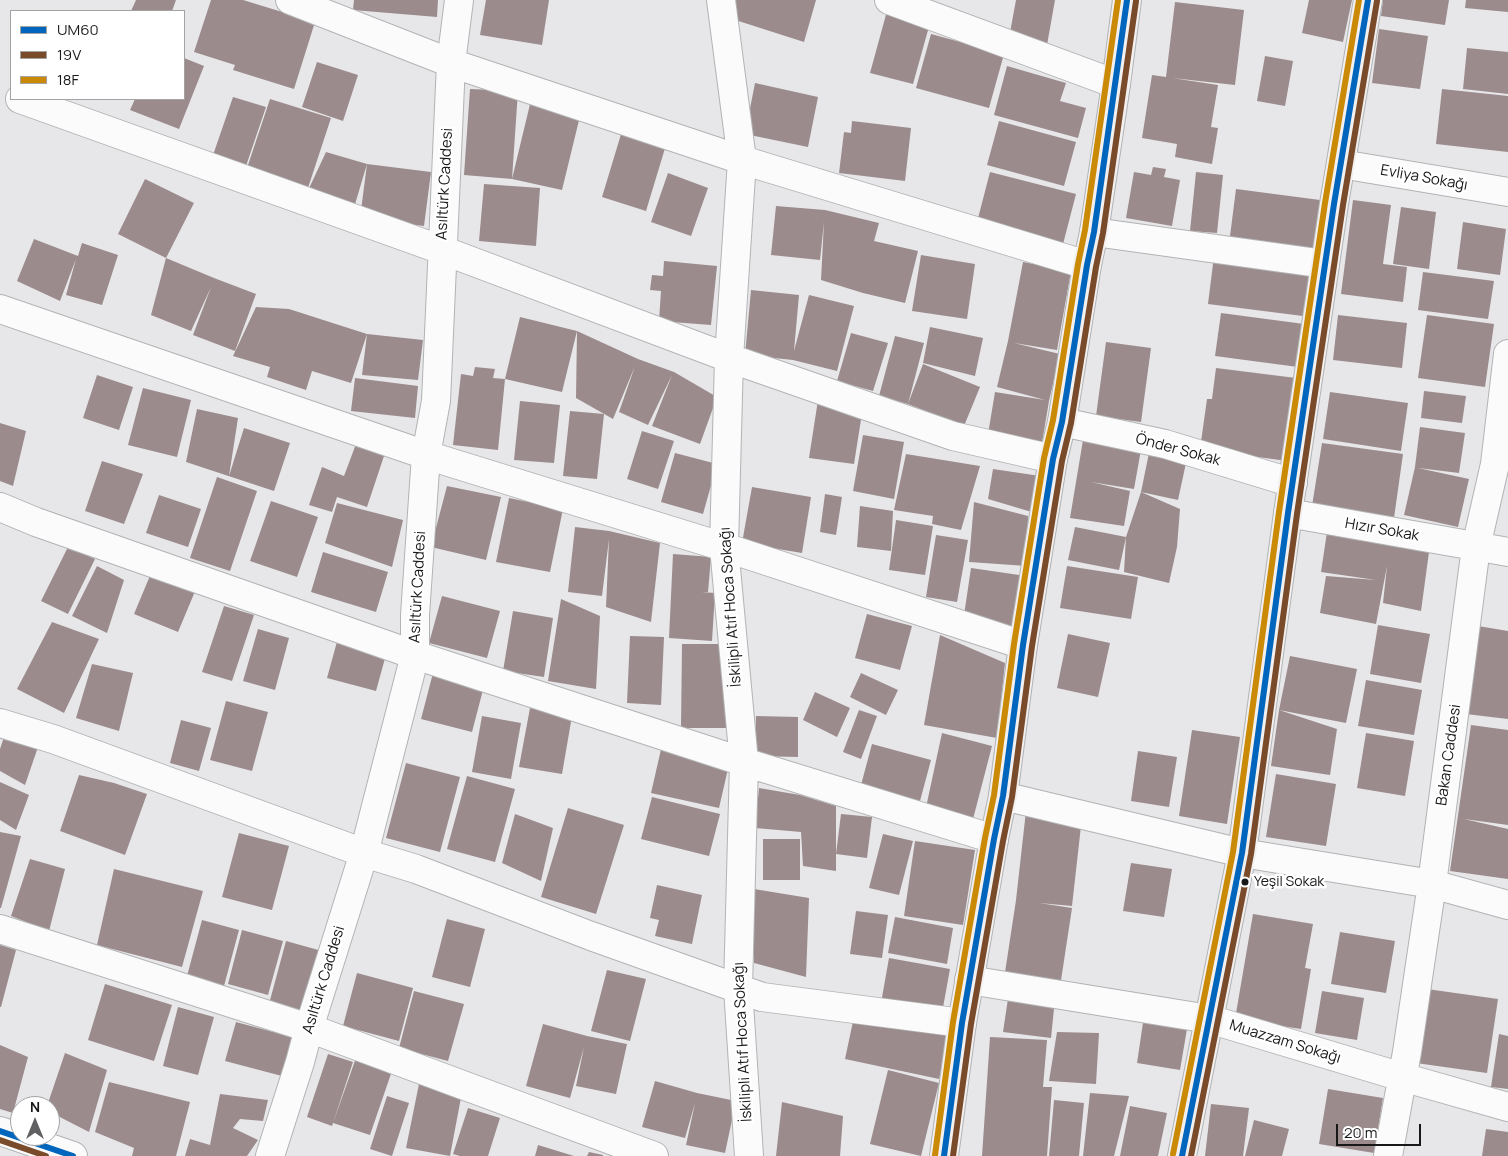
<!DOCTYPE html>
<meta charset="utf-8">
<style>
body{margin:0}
#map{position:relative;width:1508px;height:1156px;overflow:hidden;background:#e7e7e9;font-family:Manrope,sans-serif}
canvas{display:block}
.legend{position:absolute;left:10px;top:10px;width:175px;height:90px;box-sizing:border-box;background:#fff;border:1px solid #a3a3a3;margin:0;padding:6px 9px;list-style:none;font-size:15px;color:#181819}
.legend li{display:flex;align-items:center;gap:10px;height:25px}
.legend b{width:25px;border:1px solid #a3a3a3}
.north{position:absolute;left:10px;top:1096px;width:50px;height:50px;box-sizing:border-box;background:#fff;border:1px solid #a3a3a3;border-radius:50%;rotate:0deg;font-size:14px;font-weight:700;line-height:20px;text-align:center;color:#181819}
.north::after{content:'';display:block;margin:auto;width:18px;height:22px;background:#606062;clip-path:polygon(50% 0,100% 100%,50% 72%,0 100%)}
.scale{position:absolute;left:1336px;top:1124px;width:85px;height:22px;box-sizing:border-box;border:2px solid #181819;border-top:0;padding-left:6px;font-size:15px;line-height:18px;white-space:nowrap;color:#181819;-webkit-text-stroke:4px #fff;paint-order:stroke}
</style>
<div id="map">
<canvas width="1508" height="1156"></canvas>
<ul class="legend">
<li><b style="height:6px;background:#0065bd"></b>UM60</li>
<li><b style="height:6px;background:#7a4b2a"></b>19V</li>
<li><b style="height:6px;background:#ca8a05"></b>18F</li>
</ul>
<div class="north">N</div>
<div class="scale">20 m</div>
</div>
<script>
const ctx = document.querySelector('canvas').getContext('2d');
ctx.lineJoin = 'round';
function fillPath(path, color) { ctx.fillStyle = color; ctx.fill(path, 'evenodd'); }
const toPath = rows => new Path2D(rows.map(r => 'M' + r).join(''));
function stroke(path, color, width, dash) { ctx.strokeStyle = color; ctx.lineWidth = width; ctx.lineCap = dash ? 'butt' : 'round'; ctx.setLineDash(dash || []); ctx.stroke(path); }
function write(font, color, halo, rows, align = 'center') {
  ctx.font = font + ' Manrope,sans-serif'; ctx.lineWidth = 5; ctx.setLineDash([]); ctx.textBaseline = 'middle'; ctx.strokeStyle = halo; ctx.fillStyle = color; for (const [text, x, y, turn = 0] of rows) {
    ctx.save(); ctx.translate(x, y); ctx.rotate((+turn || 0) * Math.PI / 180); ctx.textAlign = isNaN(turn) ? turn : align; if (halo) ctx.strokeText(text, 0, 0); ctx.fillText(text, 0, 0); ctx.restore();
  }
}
fillPath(toPath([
 [136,0,176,0,172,11,131,11],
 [211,0,243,0,315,22,294,89,233,70,235,65,194,52],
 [354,0,438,0,437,17,353,10],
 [486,0,549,0,542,45,480,35],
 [728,0,816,0,804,42,726,17],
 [1016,0,1055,0,1047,45,1009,38],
 [1309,0,1352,0,1343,42,1302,33],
 [1383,0,1449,0,1445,25,1381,16],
 [1466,0,1508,0,1508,12,1465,8],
 [1175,2,1244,10,1235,85,1172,78,1218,85,1211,127,1218,128,1212,164,1175,157,1177,144,1142,138,1152,75,1166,77],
 [887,11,930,23,913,84,870,73],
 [1379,29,1428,36,1420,89,1372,83],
 [931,34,1004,54,989,108,916,88],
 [1467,48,1508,52,1508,94,1463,89],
 [1265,56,1293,61,1285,106,1257,101],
 [184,58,204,66,179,129,130,110,135,99,184,99],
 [317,62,358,75,343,121,302,107],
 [1007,66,1066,83,1060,101,1086,108,1078,138,994,115],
 [755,83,818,97,808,147,745,134],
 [470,89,518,91,512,179,464,175],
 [1442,89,1508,96,1508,152,1436,144],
 [233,97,266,107,245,169,212,158],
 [270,99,331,118,305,197,244,177],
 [531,100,581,112,562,190,512,179],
 [852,121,911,128,905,181,839,173,844,132,851,133],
 [999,121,1076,142,1064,186,987,165],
 [622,131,666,145,646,211,602,197],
 [326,152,367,164,353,211,305,197],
 [367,164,431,172,424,226,360,218],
 [1153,167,1166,169,1164,177,1180,180,1172,226,1126,218,1134,172,1151,175],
 [990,172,1076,194,1062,248,976,226],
 [1196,172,1223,175,1217,233,1190,231],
 [668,173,708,188,691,236,651,222],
 [145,179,194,203,166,258,214,278,256,294,235,351,193,335,211,287,191,331,151,315,166,258,118,234],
 [484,184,540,188,536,246,479,241],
 [1236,189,1320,200,1313,255,1229,244],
 [1353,200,1391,205,1383,264,1407,267,1403,302,1341,294],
 [776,206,825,210,879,223,874,241,918,251,905,303,863,293,821,280,824,222,820,260,771,255],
 [1401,207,1436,212,1429,269,1393,264],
 [1463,222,1506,229,1500,275,1457,269],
 [34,239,78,256,82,243,118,255,102,305,66,295,76,259,60,301,17,281],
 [921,255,975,264,967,319,912,311],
 [1214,256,1310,269,1303,316,1208,304],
 [664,261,717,266,711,325,659,321,661,291,650,290,652,275,663,276],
 [1023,262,1071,271,1057,350,1014,343,1060,354,1049,401,1041,449,987,440,995,392,1045,400,997,387,1008,341],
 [1423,272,1494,281,1488,319,1418,310],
 [751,290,799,295,794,351,809,295,854,306,837,371,793,360,745,355],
 [256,307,289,309,367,334,351,383,312,371,306,390,267,377,270,367,233,356],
 [1221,313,1304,324,1298,367,1215,356],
 [1338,315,1407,323,1402,368,1333,360],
 [1427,315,1494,324,1485,387,1418,378],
 [520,317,577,331,638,359,674,372,717,397,700,444,652,426,672,375,648,425,619,412,635,366,613,419,576,398,577,331,562,392,505,379],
 [930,327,983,338,975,376,923,363],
 [851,333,888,343,873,391,837,381],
 [367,334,423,340,418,380,362,375],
 [895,336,924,343,908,404,923,364,980,387,964,426,908,404,879,396],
 [1106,342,1151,348,1141,422,1096,416],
 [475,367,495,369,493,378,505,379,498,450,453,445,461,374,473,376],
 [1216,368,1304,379,1287,461,1200,449,1207,399,1212,399],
 [97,375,133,387,119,430,83,418],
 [355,378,418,386,415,418,351,411],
 [143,388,191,400,177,457,128,445],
 [1424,391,1466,396,1462,423,1421,418],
 [1330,392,1408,403,1401,451,1323,439],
 [818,400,863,407,854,464,809,458],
 [520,401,560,405,554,463,514,460],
 [197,409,238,418,229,476,244,428,290,443,274,491,186,462],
 [570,411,604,414,597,479,563,476],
 [0,423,26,431,13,486,0,481],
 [1420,427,1465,433,1459,473,1418,468,1469,479,1458,527,1404,515,1415,467],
 [642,431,674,441,658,489,627,479],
 [1084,434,1142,444,1134,489,1091,482,1130,491,1124,526,1070,518],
 [863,435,904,442,894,499,853,491],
 [1322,443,1403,454,1394,518,1312,506],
 [356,444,385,453,367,507,337,497,332,512,309,505,322,467,344,476],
 [1150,448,1186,463,1178,500,1141,492,1180,509,1177,547,1169,583,1124,572,1126,537,1141,492],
 [675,453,717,464,703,514,661,502],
 [906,454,980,466,961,530,932,524,933,516,894,510],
 [102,461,143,474,124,524,85,511],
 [993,469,1040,476,1035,513,988,499],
 [217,477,257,491,230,571,190,558],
 [447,486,501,497,486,560,431,547],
 [752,487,811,497,802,553,742,543],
 [825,494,842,497,836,535,820,532],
 [159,495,201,509,188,547,146,533],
 [509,498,563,509,550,572,496,562],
 [271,501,318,517,297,577,250,561],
 [974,502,1028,516,1027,566,969,562],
 [337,503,403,520,392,567,325,543],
 [860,506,893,511,891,551,857,547],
 [896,520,933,526,925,575,889,570],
 [575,527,609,531,660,543,651,622,606,607,609,539,602,596,568,592],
 [1075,527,1126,537,1119,570,1068,560],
 [1327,532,1391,542,1429,552,1421,611,1383,603,1387,566,1376,624,1320,613,1326,576,1376,580,1321,572],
 [936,535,968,540,957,602,926,597],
 [68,547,95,559,68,614,41,601],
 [323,552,388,572,376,612,311,592],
 [673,554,711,557,708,592,702,592,715,593,712,641,669,638],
 [97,566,124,580,107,633,72,616],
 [1067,566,1138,577,1131,619,1060,608],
 [971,568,1026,576,1019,629,963,622],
 [152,571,196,589,178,632,134,614],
 [442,596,500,611,487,658,429,643],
 [561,599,600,616,596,689,548,681],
 [224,606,254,615,232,681,202,672],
 [513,611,553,618,544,677,503,671],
 [867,614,912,626,900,670,855,658],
 [52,622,99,639,64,713,17,689],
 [1378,625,1430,634,1421,683,1370,674],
 [1478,626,1508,631,1508,719,1466,714],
 [258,629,289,638,275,690,243,681],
 [1068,634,1110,643,1098,697,1057,688],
 [940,635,1005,663,997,738,924,725],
 [630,636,664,637,661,705,627,703],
 [338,638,387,651,376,691,327,678],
 [682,644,729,644,729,728,681,728],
 [1290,656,1357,669,1346,723,1279,710,1337,729,1330,775,1271,766,1279,710],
 [92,664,133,673,119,731,76,718],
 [433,673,484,686,472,732,421,719],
 [861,673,898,690,886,715,850,697],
 [1366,680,1422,690,1414,735,1358,726],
 [815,692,850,708,837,737,803,720],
 [226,701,268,712,252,771,210,760],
 [530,708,572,716,562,774,519,767],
 [859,710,877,716,861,759,843,752],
 [482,716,521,723,511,779,472,772],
 [756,716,798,717,798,757,755,756],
 [181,720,211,728,199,771,170,763],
 [1471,725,1508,730,1508,825,1464,819,1508,829,1508,879,1450,871],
 [1192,730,1240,737,1227,824,1179,816],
 [942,733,992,746,972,823,925,812],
 [1366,733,1414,741,1405,796,1357,788],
 [5,734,38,747,25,785,0,771,0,749],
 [872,744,931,760,920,801,861,785],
 [662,745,730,760,719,808,651,793],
 [1138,751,1177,757,1169,807,1131,801],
 [406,763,460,777,440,852,386,838],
 [1276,774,1336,784,1326,846,1266,837],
 [79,775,114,783,147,794,125,855,60,831],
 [467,776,515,789,495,862,447,849],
 [0,782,29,795,16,830,0,820],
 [759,788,800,795,836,806,836,871,803,866,801,832,755,828],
 [652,797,720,814,709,856,641,839],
 [568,808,624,825,596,914,541,897],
 [1026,811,1082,817,1072,906,1039,903,1072,908,1060,987,1004,979,1016,900],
 [515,814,553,828,541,881,502,863],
 [841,814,872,817,867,858,836,854],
 [0,832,21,836,1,908,0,908],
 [239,833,289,846,272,910,222,897],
 [883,834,913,841,899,895,869,888],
 [763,839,800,839,800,880,763,880],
 [915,841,975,850,963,925,904,916],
 [30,859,65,869,49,931,11,916],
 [1131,863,1172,869,1164,917,1123,911],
 [114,869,203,891,182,967,97,945],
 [657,885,702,895,692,944,655,936,659,920,650,918],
 [754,889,809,898,806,977,754,963],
 [856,911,888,915,882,958,850,954],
 [1253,914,1313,924,1305,968,1311,969,1301,1029,1235,1019],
 [895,917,953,928,947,964,888,953],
 [447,919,485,929,470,987,432,977],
 [202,920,239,930,224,986,187,976],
 [242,930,283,941,268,995,228,984],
 [1340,932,1395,941,1386,993,1331,984],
 [286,941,322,951,305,1014,269,1004],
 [0,945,16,950,1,1007,0,1007],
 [889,958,950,969,942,1013,881,1003],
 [607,970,646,979,630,1041,591,1031],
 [357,973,413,988,399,1041,343,1026],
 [105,984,172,1005,154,1061,88,1040],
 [1427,989,1498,999,1487,1073,1416,1063],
 [414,991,464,1004,448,1061,399,1048],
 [1322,991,1364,998,1357,1040,1315,1033],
 [1009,992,1055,999,1051,1038,1003,1032],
 [178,1007,214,1017,198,1075,163,1066],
 [855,1012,950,1033,939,1079,845,1059],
 [1144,1016,1188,1023,1180,1070,1137,1063],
 [236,1022,292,1037,282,1076,225,1061],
 [543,1024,587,1036,627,1044,616,1094,576,1086,584,1047,570,1098,526,1086],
 [1057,1032,1099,1033,1096,1084,1049,1081],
 [1499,1034,1508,1036,1508,1089,1491,1087],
 [990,1037,1047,1040,1043,1087,1052,1087,1047,1156,982,1156],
 [0,1045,28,1057,13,1113,0,1109],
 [65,1053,107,1070,89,1132,50,1112,50,1106,47,1106],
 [328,1054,353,1062,332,1126,307,1117],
 [357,1055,393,1068,370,1135,333,1123],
 [888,1070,939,1083,921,1156,870,1144],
 [420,1079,463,1087,450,1156,406,1148],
 [655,1081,697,1093,736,1101,725,1153,686,1145,695,1103,685,1138,642,1127],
 [109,1082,190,1102,176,1156,132,1156,134,1148,95,1132],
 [1328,1089,1383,1098,1374,1153,1319,1144],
 [1090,1093,1129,1096,1114,1156,1083,1156],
 [220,1094,268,1100,263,1121,240,1119,233,1128,258,1140,247,1156,185,1156,190,1139,210,1145],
 [387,1096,409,1103,392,1156,370,1149],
 [1054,1100,1084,1103,1079,1156,1049,1156],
 [782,1102,843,1116,840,1156,776,1156],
 [1211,1104,1249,1108,1243,1156,1205,1156],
 [1130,1106,1167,1113,1158,1156,1120,1156],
 [468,1108,500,1118,488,1156,460,1156,453,1154],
 [1254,1120,1289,1129,1282,1156,1245,1156],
 [1486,1129,1508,1132,1508,1156,1482,1156],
 [538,1145,574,1156,535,1156],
 [589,1152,603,1155,603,1156,587,1156]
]), '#9b8b8d');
const minor = toPath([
 [290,0,451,63,742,160,1087,265],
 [721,0,742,160,729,358,724,547,744,762,738,988,749,1156],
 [889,0,1116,84],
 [20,99,442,250,729,358,953,436,1053,459],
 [1341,164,1508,192],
 [1094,232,1325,264],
 [0,309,426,455,724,547,1023,645],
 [1062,422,1165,444,1293,483],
 [0,507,36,522,415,655,744,762,994,839],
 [1288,513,1508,552],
 [0,723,53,739,364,853,416,869,591,936,762,997,962,1023],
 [1003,796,1242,853,1432,884,1508,905],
 [0,929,309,1028,654,1156],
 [969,980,1209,1019,1402,1077,1508,1107],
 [270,1156,300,1062,309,1028,364,853,415,655,415,615,426,455,436,401,451,63,459,0],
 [1388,1156,1407,1052,1432,884,1476,547,1495,464,1508,354]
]);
const tertiary = toPath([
 [0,1131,73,1156]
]);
const secondary = toPath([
 [944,1156,962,1023,994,839,1003,796,1023,645,1053,459,1062,422,1087,265,1094,232,1116,84,1127,0],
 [1182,1156,1242,853,1288,513,1334,204,1368,0]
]);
stroke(minor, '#b2b3b4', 30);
stroke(tertiary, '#b2b3b4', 30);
stroke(secondary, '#b2b3b4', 30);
stroke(minor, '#fbfbfc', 28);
stroke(tertiary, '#fbfbfc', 28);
stroke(secondary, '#f3f0f0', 28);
stroke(toPath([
 [0,1131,73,1156],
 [944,1156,962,1023,994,839,1003,796,1023,645,1053,459,1062,422,1087,265,1094,232,1127,0],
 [1182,1156,1242,853,1288,513,1334,204,1368,0]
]), '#0065bd', 6);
stroke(toPath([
 [0,1140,46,1156],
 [953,1156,971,1024,1003,841,1012,797,1032,646,1062,461,1071,423,1096,267,1103,233,1136,1],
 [1191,1156,1251,854,1297,514,1343,205,1377,1]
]), '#7a4b2a', 6);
stroke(toPath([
 [1173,1154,1233,852,1279,512,1325,203,1359,0],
 [935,1155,953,1022,985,838,994,795,1014,644,1044,458,1053,420,1078,264,1085,230,1118,0]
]), '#ca8a05', 6);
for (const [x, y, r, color] of [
 [1245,882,4.5,"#181819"]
]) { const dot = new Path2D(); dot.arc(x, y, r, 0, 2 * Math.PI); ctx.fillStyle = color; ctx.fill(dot); stroke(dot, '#fff', 2); }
write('14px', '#181819', '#fff', [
 ["Yeşil Sokak",1254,882]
], 'left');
write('15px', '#181819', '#fff', [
 ["Evliya Sokağı",1424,178,10],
 ["Asıltürk Caddesi",445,184,-87],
 ["Önder Sokak",1178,450,15],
 ["Hızır Sokak",1382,530,10],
 ["Asıltürk Caddesi",418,587,-87],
 ["İskilipli Atıf Hoca Sokağı",731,607,-94],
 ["Bakan Caddesi",1449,755,-82],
 ["Asıltürk Caddesi",324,980,-73],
 ["İskilipli Atıf Hoca Sokağı",743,1042,-93],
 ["Muazzam Sokağı",1285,1042,17]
]);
</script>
